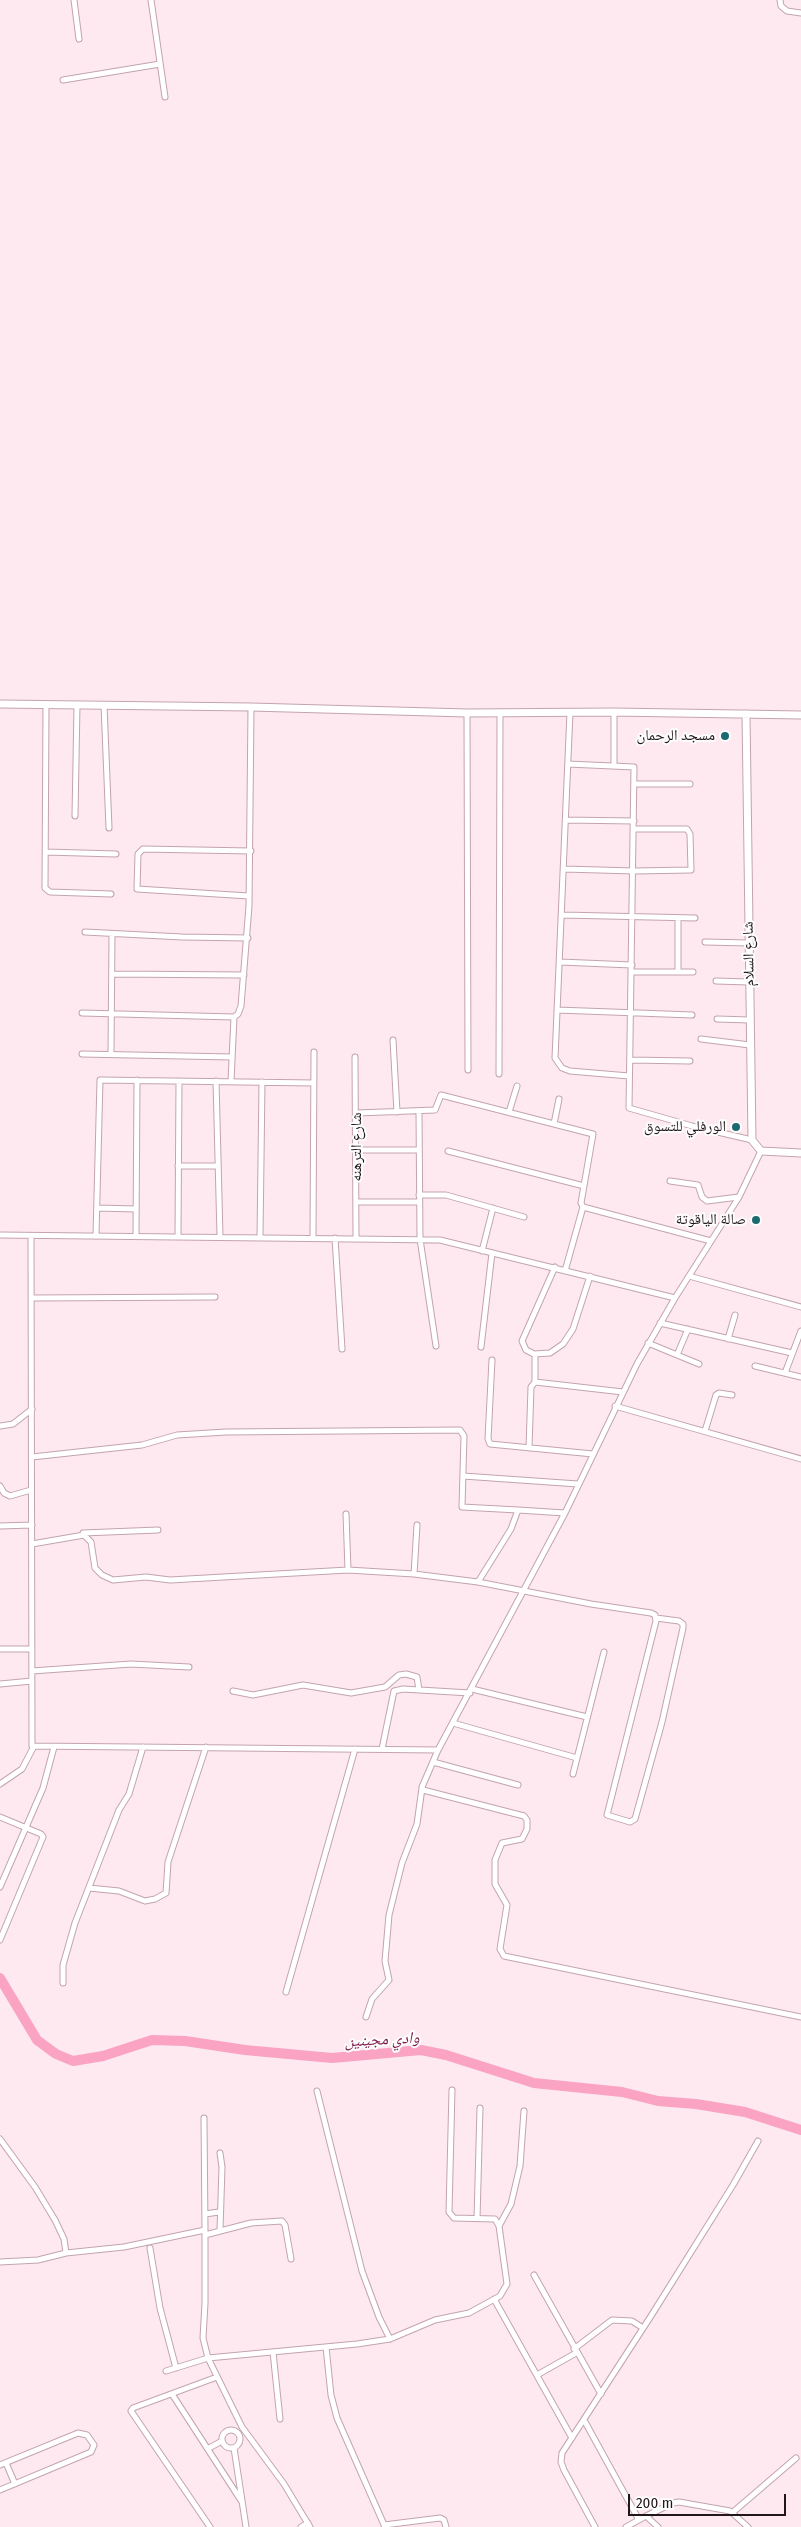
<!DOCTYPE html>
<meta charset="utf-8">
<style>
body{margin:0}
#map{position:relative;width:801px;height:2527px;overflow:hidden;background:#fee9f0;font-family:"Fira Sans Condensed",sans-serif}
canvas{display:block}
.scale{position:absolute;left:628px;top:2494px;width:158px;height:22px;box-sizing:border-box;border:2px solid #21161a;border-top:0;padding-left:6px;font-size:15px;line-height:18px;white-space:nowrap;color:#21161a;-webkit-text-stroke:4px #fdfdfd;paint-order:stroke}
</style>
<div id="map">
<canvas width="801" height="2527"></canvas>
<div class="scale">200 m</div>
</div>
<script>
const ctx = document.querySelector('canvas').getContext('2d');
ctx.lineJoin = 'round';
const toPath = rows => new Path2D(rows.map(r => 'M' + r).join(''));
function stroke(path, color, width, dash) { ctx.strokeStyle = color; ctx.lineWidth = width; ctx.lineCap = dash ? 'butt' : 'round'; ctx.setLineDash(dash || []); ctx.stroke(path); }
function write(font, color, halo, rows, align = 'center') {
  ctx.font = font + ' "Fira Sans Condensed","Noto Naskh Arabic",sans-serif'; ctx.lineWidth = 4; ctx.setLineDash([]); ctx.textBaseline = 'middle'; ctx.strokeStyle = halo; ctx.fillStyle = color; for (const [text, x, y, turn = 0] of rows) {
    ctx.save(); ctx.translate(x, y); ctx.rotate((+turn || 0) * Math.PI / 180); ctx.textAlign = isNaN(turn) ? turn : align; if (halo) ctx.strokeText(text, 0, 0); ctx.fillText(text, 0, 0); ctx.restore();
  }
}
stroke(toPath([
 [0,1978,37,2040,56,2054,73,2061,103,2056,152,2040,185,2041,245,2050,332,2058,421,2050,446,2055,534,2083,622,2092,658,2101,696,2104,745,2112,801,2130]
]), '#faa3c2', 10);
const street = toPath([
 [74,0,79,39],
 [151,0,165,97],
 [780,0,781,6,787,11,801,13],
 [63,80,160,64],
 [46,705,45,888,50,892,111,894],
 [104,705,109,828],
 [570,712,555,1058,562,1068,570,1071,629,1076],
 [614,712,614,766],
 [467,713,468,1070],
 [568,764,634,767,629,1108,692,1126,752,1140],
 [634,784,690,784],
 [75,816,77,705],
 [566,820,634,821],
 [46,852,116,854],
 [564,869,634,871,691,870,690,834,687,829,634,829],
 [249,896,137,889,138,854,143,849,251,851],
 [562,915,695,918],
 [678,918,678,972],
 [85,932,182,937,248,938],
 [705,942,749,943],
 [560,962,632,965],
 [632,972,693,972],
 [112,974,244,975],
 [716,981,749,982],
 [557,1010,692,1015],
 [82,1013,234,1017,238,1014,241,1006,249,906,251,707],
 [717,1019,750,1020],
 [701,1039,750,1045],
 [393,1040,397,1112],
 [82,1054,232,1057],
 [111,1054,112,934],
 [355,1057,356,1238],
 [630,1060,690,1061],
 [499,1074,500,712],
 [216,1081,220,1236],
 [231,1081,234,1017],
 [419,1112,420,1239,436,1346],
 [509,1112,517,1086],
 [357,1113,435,1110,441,1095,593,1134,581,1203,583,1207,565,1271],
 [554,1124,559,1099],
 [357,1150,419,1150],
 [448,1151,584,1186],
 [178,1166,218,1166],
 [670,1181,698,1185,702,1197,707,1201,739,1197],
 [419,1195,446,1195,524,1217],
 [357,1202,419,1202],
 [583,1207,711,1241],
 [97,1208,136,1209],
 [0,1235,440,1240,675,1298],
 [96,1235,100,1080,314,1083],
 [136,1235,137,1080],
 [31,1236,32,1746,438,1750,565,1513,637,1364,675,1298,739,1197,761,1151],
 [178,1236,179,1081],
 [260,1237,262,1082],
 [313,1238,314,1052],
 [335,1238,342,1349],
 [482,1251,493,1208],
 [555,1267,522,1341,526,1350,534,1354,550,1353,563,1344,573,1329,590,1276],
 [689,1276,801,1307],
 [32,1298,215,1297],
 [660,1323,792,1353],
 [728,1339,735,1315],
 [648,1343,699,1364],
 [481,1347,492,1253],
 [677,1355,688,1329],
 [492,1360,488,1439,490,1444,593,1454],
 [755,1366,801,1377],
 [785,1373,801,1331],
 [535,1382,623,1392],
 [615,1406,801,1459],
 [0,1426,13,1424,32,1409],
 [705,1431,716,1395,719,1393,732,1395],
 [529,1448,531,1387,535,1382,535,1354],
 [32,1457,142,1445,177,1435,226,1432,460,1430,464,1436,462,1507,518,1510],
 [463,1476,578,1484],
 [0,1486,4,1493,10,1496,31,1490],
 [346,1514,348,1570],
 [0,1526,32,1525],
 [83,1533,158,1530],
 [32,1544,84,1535,91,1542,95,1568,102,1575,113,1580,146,1577,170,1580,348,1570,414,1574,478,1582,591,1604,651,1613,655,1615,656,1621,607,1815,630,1822,635,1819,662,1722,683,1628,683,1624,679,1621,656,1618],
 [414,1574,417,1525],
 [478,1582,511,1529,518,1510,565,1513],
 [0,1649,32,1649],
 [32,1671,131,1664,189,1667],
 [0,1684,32,1681],
 [472,1689,587,1717],
 [233,1691,253,1695,303,1685,351,1693,385,1687,399,1675,406,1674,417,1677,419,1690],
 [453,1723,577,1758],
 [382,1749,394,1691,403,1689,470,1693],
 [438,1750,422,1787,423,1790,524,1816,527,1820,527,1829,522,1839,502,1843,495,1860,495,1884,507,1905,500,1949,504,1956,801,2017],
 [433,1762,518,1785],
 [573,1774,604,1652],
 [0,1784,22,1769,33,1748],
 [0,1817,41,1834,43,1837,0,1940],
 [0,1887,43,1788,54,1747],
 [89,1888,119,1891,145,1901,155,1899,166,1893,168,1862,206,1747],
 [63,1983,63,1965,75,1923,119,1810,129,1794,143,1747],
 [286,1992,355,1749],
 [366,2017,372,1999,389,1980,385,1961,389,1915,402,1863,417,1824,422,1788],
 [452,2090,449,2212,454,2218,495,2219,499,2226],
 [317,2091,362,2271,379,2317,390,2339],
 [204,2118,205,2230],
 [0,2139,35,2187,55,2220,64,2239,66,2253,124,2247,205,2230,205,2303,203,2338,208,2358,242,2427,284,2484,310,2527],
 [220,2153,222,2167,220,2230],
 [205,2214,219,2212],
 [477,2219,480,2108],
 [205,2235,251,2223,282,2221,285,2225,291,2259],
 [150,2248,160,2308,176,2368],
 [0,2262,38,2260,66,2253],
 [534,2275,601,2394],
 [494,2299,572,2438],
 [326,2347,331,2395,337,2418,385,2527],
 [574,2349,612,2320,632,2321,643,2328],
 [273,2352,280,2419],
 [166,2371,208,2358,357,2344,390,2339,435,2320,469,2313,500,2296,507,2284,499,2226,511,2204,520,2166,524,2111],
 [537,2375,576,2353],
 [172,2394,242,2502],
 [584,2420,639,2520],
 '222 2439a9 9 0 1 1 18 0a9 9 0 1 1-18 0Z',
 [209,2448,222,2441],
 [234,2448,246,2527],
 [6,2463,15,2484],
 [0,2465,78,2433,87,2435,94,2445,91,2452,0,2490],
 [732,2513,796,2458],
 [646,2516,673,2503,679,2502,730,2511,748,2527],
 [384,2525,440,2518,444,2520,446,2527],
 [210,2527,131,2411,133,2408,217,2377],
 [301,2527,308,2523],
 [595,2527,564,2470,561,2462,562,2453,651,2316,733,2185,758,2141],
 [626,2527,646,2516,658,2527]
]);
const secondary = toPath([
 [0,704,251,707,467,713,614,712,801,715],
 [746,714,752,1140,761,1151,801,1153]
]);
stroke(street, '#c3a4ae', 7);
stroke(secondary, '#c3a4ae', 9);
stroke(street, '#fff', 5);
stroke(secondary, '#fff', 7);
for (const [x, y, r, color] of [
 [725,736,5,"#1c696f"],
 [736,1127,5,"#1c696f"],
 [756,1220,5,"#1c696f"]
]) { const dot = new Path2D(); dot.arc(x, y, r, 0, 2 * Math.PI); ctx.fillStyle = color; ctx.fill(dot); stroke(dot, '#fdfdfd', 2); }
write('15px', '#21161a', '#fdfdfd', [
 ["مسجد الرحمان",715,736],
 ["الورفلي للتسوق",726,1127],
 ["صالة الياقوتة",746,1220]
], 'right');
write('15px', '#21161a', '#fdfdfd', [
 ["شارع السلام",749,954,-91],
 ["شارع الترهنه",357,1147,-90]
]);
write('italic 16px', '#7e1a49', '#fdfdfd', [
 ["وادي مجينين",382,2040,-3]
]);
</script>
